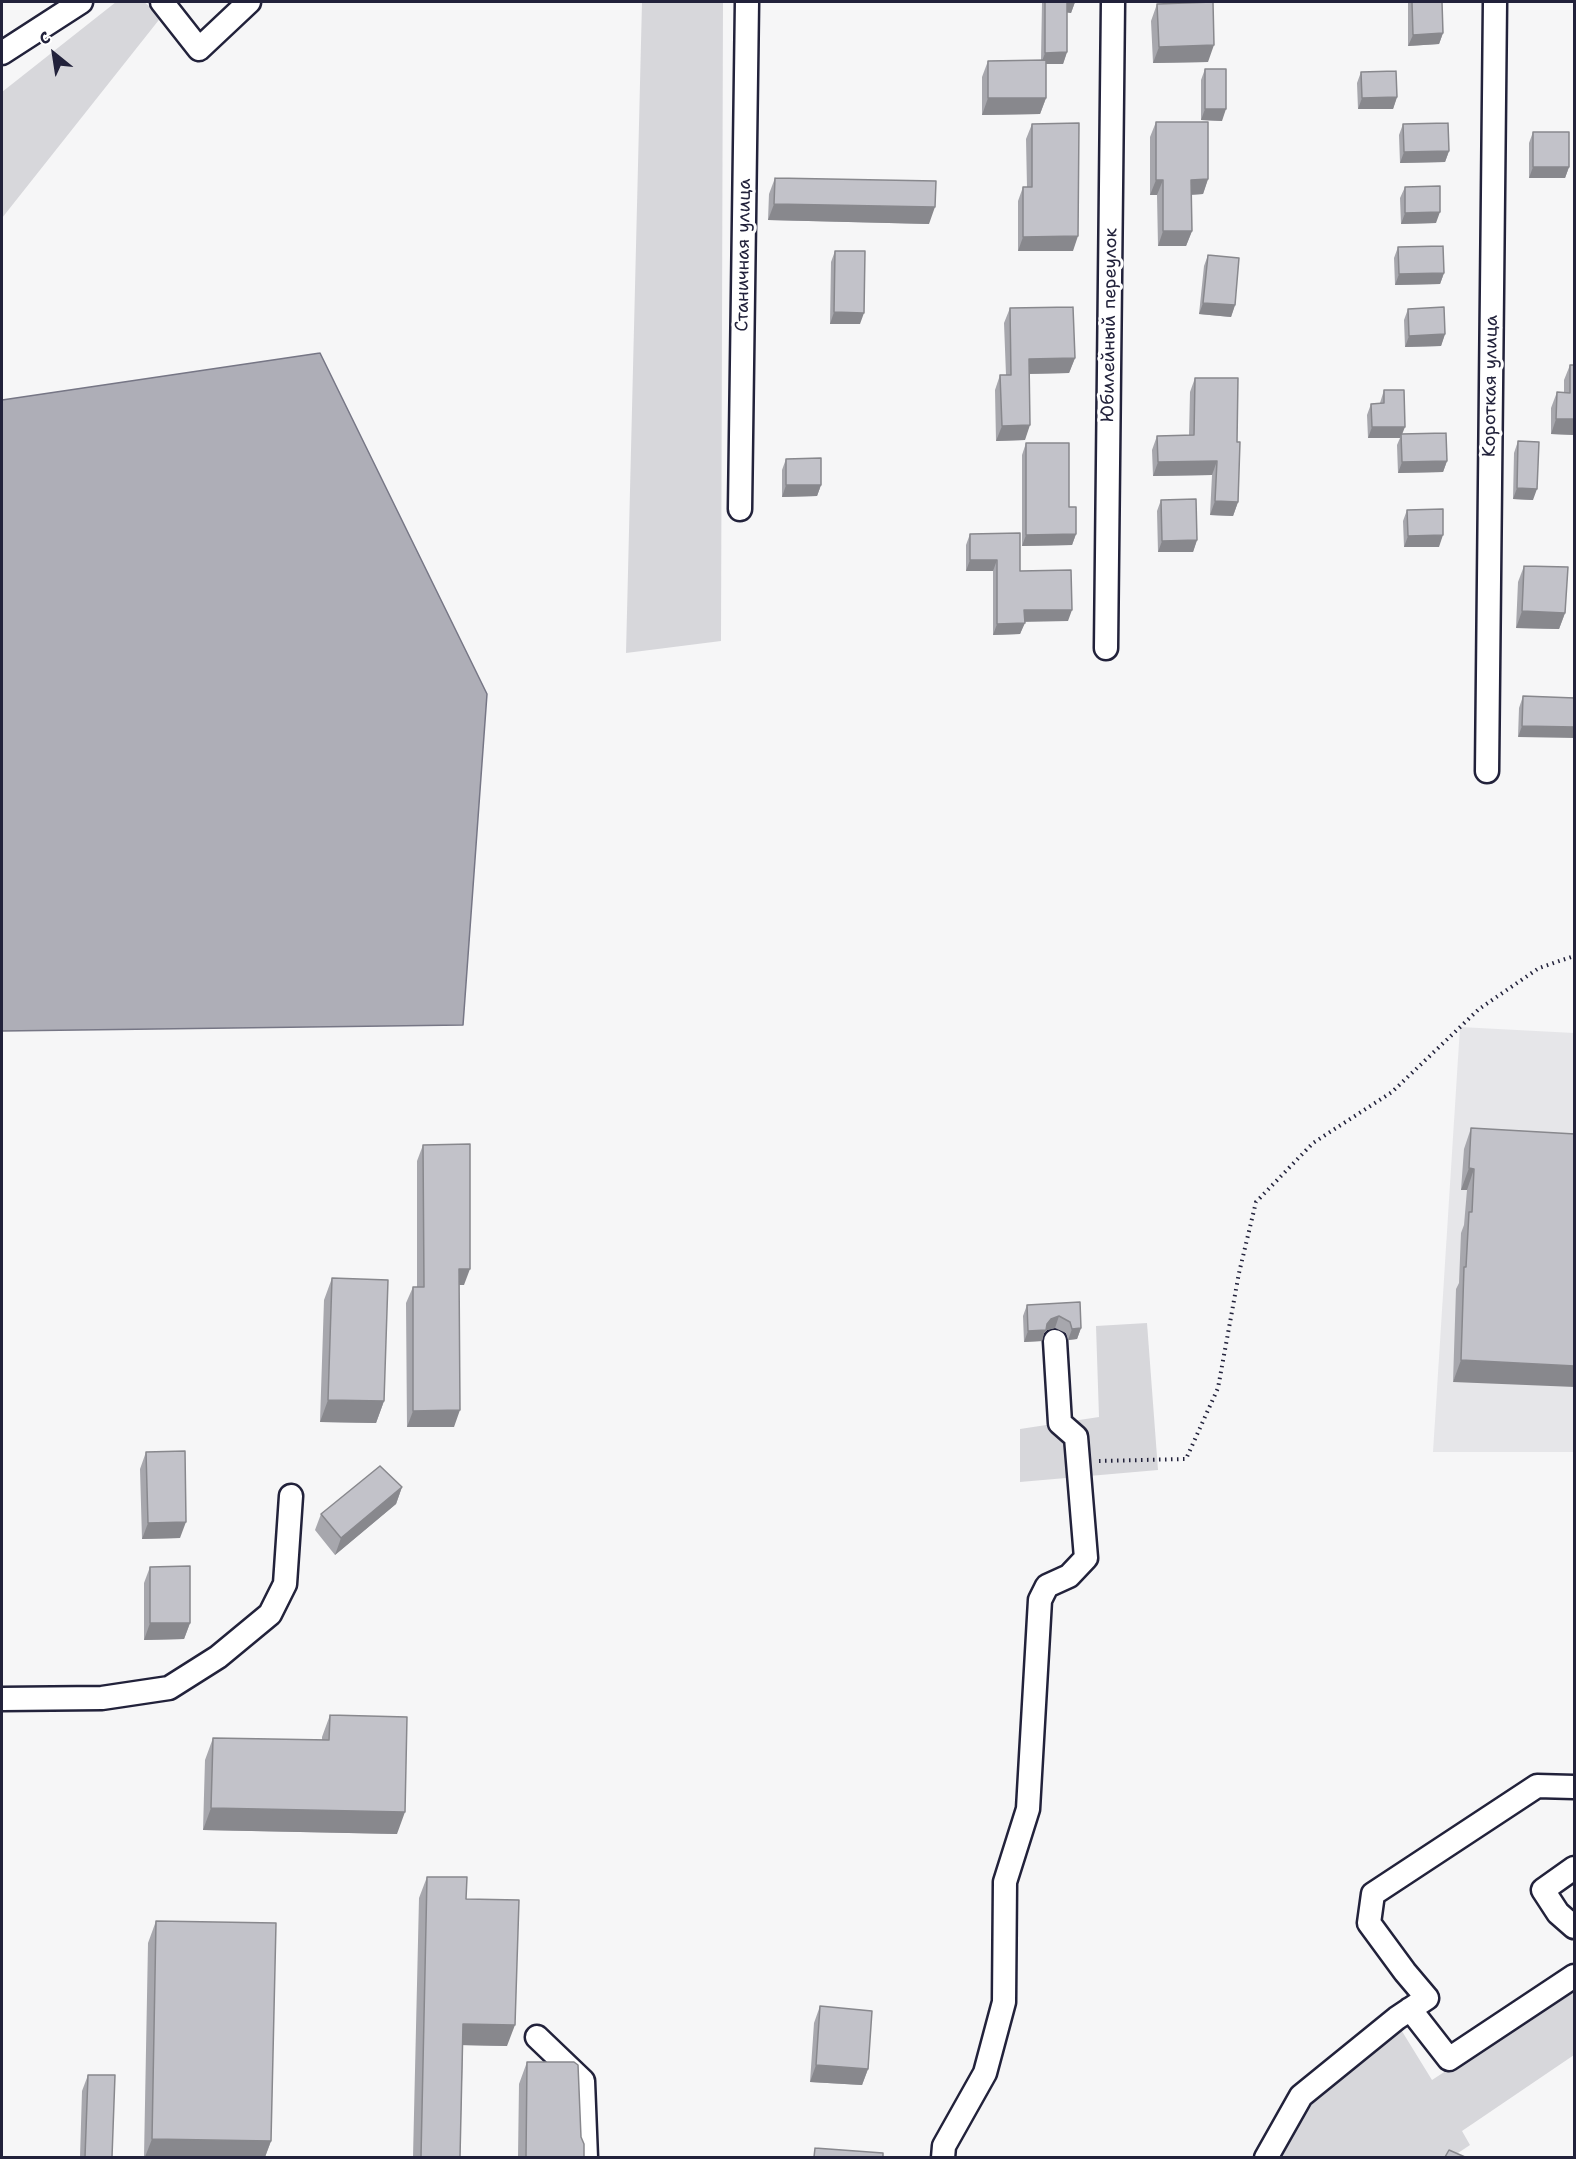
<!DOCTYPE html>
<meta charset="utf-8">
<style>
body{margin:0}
#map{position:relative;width:1576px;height:2159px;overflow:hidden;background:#f6f6f7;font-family:"Shantell Sans",sans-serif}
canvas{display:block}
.frame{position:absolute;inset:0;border:3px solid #22223b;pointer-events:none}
.north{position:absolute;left:24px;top:24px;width:60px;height:60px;-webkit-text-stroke:4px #fff;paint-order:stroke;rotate:330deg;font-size:16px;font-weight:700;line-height:24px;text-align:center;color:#22223b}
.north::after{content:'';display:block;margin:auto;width:21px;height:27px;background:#22223b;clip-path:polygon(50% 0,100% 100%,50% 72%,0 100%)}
</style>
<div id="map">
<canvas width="1576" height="2159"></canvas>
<div class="frame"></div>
<div class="north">С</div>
</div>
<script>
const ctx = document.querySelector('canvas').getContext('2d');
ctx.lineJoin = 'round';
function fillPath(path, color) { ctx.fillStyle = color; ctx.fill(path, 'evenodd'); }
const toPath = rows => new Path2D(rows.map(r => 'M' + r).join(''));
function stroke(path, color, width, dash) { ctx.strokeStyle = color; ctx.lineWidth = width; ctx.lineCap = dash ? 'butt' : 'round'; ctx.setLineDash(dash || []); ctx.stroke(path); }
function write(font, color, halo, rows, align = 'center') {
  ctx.font = font + ' "Shantell Sans",sans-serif'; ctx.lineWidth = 6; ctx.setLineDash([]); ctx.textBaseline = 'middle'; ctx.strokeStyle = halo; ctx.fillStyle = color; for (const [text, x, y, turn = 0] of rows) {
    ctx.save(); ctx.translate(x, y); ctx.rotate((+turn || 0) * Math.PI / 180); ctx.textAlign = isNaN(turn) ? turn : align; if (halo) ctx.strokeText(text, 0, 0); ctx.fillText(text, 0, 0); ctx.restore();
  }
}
fillPath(toPath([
 [1460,1027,1574,1033,1574,1452,1433,1452]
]), '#e6e6e9');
fillPath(toPath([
 [116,2,144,2,162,16,2,218,2,92],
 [642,2,723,2,721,641,626,653],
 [1147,1323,1158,1470,1020,1482,1020,1429,1099,1417,1096,1326],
 [1574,1987,1574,2055,1462,2131,1470,2145,1452,2157,1281,2158,1312,2102,1400,2028,1432,2080]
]), '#d7d7db');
const water = toPath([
 [320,353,487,694,463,1025,2,1031,2,400,320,353]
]);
fillPath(water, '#aeaeb7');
stroke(water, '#767685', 1.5);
const minor = toPath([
 [162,2,199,49,249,2],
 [2,53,81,2],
 [740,509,747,2],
 [1106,648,1113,2],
 [1487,771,1495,2],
 [2,1699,102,1698,169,1688,218,1657,270,1614,285,1584,291,1496],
 [1574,1868,1543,1890,1558,1913,1574,1927],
 [1410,2009,1449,2059,1574,1976],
 [537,2037,583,2081,586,2158],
 [943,2158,944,2146,985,2073,1004,2002,1005,1882,1028,1809,1040,1600,1047,1586,1069,1576,1086,1558,1076,1437,1060,1423,1055,1341],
 [1266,2158,1301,2096,1397,2018,1427,1998,1405,1972,1369,1923,1373,1894,1537,1786,1574,1787]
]);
stroke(minor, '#22223b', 27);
stroke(toPath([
 [1099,1461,1186,1459,1218,1388,1239,1273,1256,1202,1313,1143,1392,1092,1479,1009,1539,968,1574,956]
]), '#22223b', 4, [1.5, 4.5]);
stroke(minor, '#fff', 22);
fillPath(toPath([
 [1042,2,1075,2,1071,13,1067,12,1067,52,1063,64,1046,64,1046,98,1040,114,982,115,982,77,988,61,1041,60],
 [1408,2,1442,2,1443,33,1439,44,1408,46],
 [1157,4,1208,62,1153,63,1151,21],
 [1205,69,1222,121,1201,120,1201,80],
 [1361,72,1397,97,1393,109,1358,109,1357,83],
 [1156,122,1208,179,1203,194,1191,195,1192,231,1186,246,1158,246,1157,195,1150,195,1150,137],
 [1032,124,1073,251,1018,251,1018,201,1023,187,1027,187,1026,139],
 [1403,124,1449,151,1445,162,1400,163,1399,135],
 [1533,132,1569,167,1565,178,1529,178,1529,143],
 [775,178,929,224,768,220,769,194],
 [1405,187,1436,223,1401,224,1400,198],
 [1575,208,1575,253,1573,253,1573,211],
 [1398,247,1444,273,1440,284,1395,285,1394,258],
 [835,251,860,324,830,324,831,262],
 [1208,255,1235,305,1231,317,1199,314,1204,266],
 [1010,308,1075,358,1069,373,1029,374,1025,440,996,441,995,390,1000,375,1006,375,1004,323],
 [1408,309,1445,334,1441,346,1405,347,1404,320],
 [1570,365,1575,365,1575,435,1551,434,1551,408,1557,392,1564,393,1564,380],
 [1195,378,1237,442,1238,502,1233,516,1210,515,1212,475,1153,476,1152,450,1157,436,1189,435,1190,392],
 [1384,390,1402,434,1447,461,1443,472,1398,473,1397,445,1400,438,1368,438,1367,415,1371,404,1380,403],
 [1518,441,1533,500,1513,499,1514,453],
 [1026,443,1069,507,1076,534,1072,545,1022,546,1022,455],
 [786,459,821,485,817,496,782,497,782,470],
 [1161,500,1197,540,1193,552,1158,552,1157,511],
 [1407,510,1439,547,1404,547,1403,521],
 [970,534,1020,571,1068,621,1025,621,1020,634,993,635,993,571,966,571,966,545],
 [1524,566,1565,613,1559,629,1516,628,1518,582],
 [1523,696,1575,698,1518,737,1519,708],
 [1471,1128,1575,1134,1453,1382,1456,1289,1459,1283,1461,1233,1464,1225,1467,1190,1461,1190,1464,1149],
 [423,1145,464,1285,459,1285,454,1427,407,1427,406,1303,413,1287,417,1287,417,1161],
 [332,1278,384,1401,376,1423,320,1422,324,1300],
 [1080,1302,1081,1328,1077,1339,1068,1340,1066,1333,1055,1328,1047,1330,1044,1333,1042,1341,1024,1342,1023,1316,1027,1305],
 [146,1452,180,1538,142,1539,140,1469],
 [402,1487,396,1504,335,1555,315,1530,321,1514],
 [150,1567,190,1623,184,1639,144,1640,144,1583],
 [330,1715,397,1834,203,1830,205,1760,213,1738,322,1740,322,1737],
 [427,1877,466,1899,507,2046,463,2045,460,2157,413,2157,419,1898],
 [156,1921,271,2141,265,2157,144,2157,148,1943],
 [820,2006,868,2069,862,2085,810,2082,814,2023],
 [527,2062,581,2137,584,2157,518,2157,519,2084],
 [88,2075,112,2157,80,2157,82,2091]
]), '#a7a7ad');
fillPath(toPath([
 [1066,2,1075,2,1071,13,1062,12],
 [1443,33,1439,44,1408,46,1413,35],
 [1214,45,1208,62,1153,63,1159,47],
 [1067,52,1063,64,1041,64,1045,53],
 [1397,97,1393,109,1358,109,1362,98],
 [988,98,1046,98,1040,114,982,115],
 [1205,109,1226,109,1222,121,1201,120],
 [1449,151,1445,162,1400,163,1404,152],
 [1533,167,1569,167,1565,178,1529,178],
 [1208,179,1203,194,1185,195,1191,180],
 [1156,180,1163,180,1157,195,1150,195],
 [774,204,935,207,929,224,768,220],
 [1440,212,1436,223,1401,224,1405,213],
 [1163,231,1192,231,1186,246,1158,246],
 [1078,236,1073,251,1018,251,1023,237],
 [1444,273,1440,284,1395,285,1399,274],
 [1203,303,1235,305,1231,317,1199,314],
 [834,312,864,313,860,324,830,324],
 [1445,334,1441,346,1405,347,1409,336],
 [1075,358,1069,373,1024,374,1029,359],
 [1556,419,1575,419,1575,435,1551,434],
 [1030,425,1025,440,996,441,1002,426],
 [1372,427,1405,427,1401,437,1401,434,1400,438,1368,438],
 [1217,461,1212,475,1153,476,1158,462],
 [1447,461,1443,472,1398,473,1402,462],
 [786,485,821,485,817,496,782,497],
 [1517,488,1537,489,1533,500,1513,499],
 [1215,501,1238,502,1233,516,1210,515],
 [1076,534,1072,545,1022,546,1026,535],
 [1443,535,1439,547,1404,547,1408,536],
 [1197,540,1193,552,1158,552,1162,541],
 [970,560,997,560,993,571,966,571],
 [1024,610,1072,610,1068,621,1020,622],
 [1522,611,1565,613,1559,629,1516,628],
 [1025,623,1020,634,993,635,997,624],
 [1522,726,1575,727,1575,738,1518,737],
 [1469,1168,1474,1169,1467,1190,1461,1190],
 [459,1269,470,1269,464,1285,453,1285],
 [1059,1316,1055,1328,1047,1330,1044,1333,1042,1341,1024,1342,1028,1331,1047,1324,1051,1319],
 [1081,1328,1077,1339,1068,1340,1072,1329],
 [1461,1360,1575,1366,1575,1387,1453,1382],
 [328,1400,384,1401,376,1423,320,1422],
 [460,1410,454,1427,407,1427,413,1411],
 [402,1487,396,1504,335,1555,341,1538],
 [186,1522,180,1538,142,1539,148,1523],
 [150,1623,190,1623,184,1639,144,1640],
 [211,1808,405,1812,397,1834,203,1830],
 [463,2024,515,2025,507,2046,456,2045],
 [816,2065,868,2069,862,2085,810,2082],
 [152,2139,271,2141,265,2157,145,2157]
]), '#88888d');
const building = toPath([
 [1045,2,1067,2,1067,52,1045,53,1045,2],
 [1213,2,1214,45,1159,47,1157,4,1213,2],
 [1412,2,1442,2,1443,33,1413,35,1412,2],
 [1046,60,1046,98,988,98,988,61,1046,60],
 [1205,69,1226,69,1226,109,1205,109,1205,69],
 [1396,71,1397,97,1362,98,1361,72,1396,71],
 [1156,122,1208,122,1208,179,1191,180,1192,231,1163,231,1163,180,1156,180,1156,122],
 [1079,123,1078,236,1023,237,1023,187,1032,187,1032,124,1079,123],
 [1448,123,1449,151,1404,152,1403,124,1448,123],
 [1533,132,1569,132,1569,167,1533,167,1533,132],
 [775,178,936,181,935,207,774,204,775,178],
 [1440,186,1440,212,1405,213,1405,187,1440,186],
 [1443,246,1444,273,1399,274,1398,247,1443,246],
 [835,251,865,251,864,313,834,312,835,251],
 [1208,255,1239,258,1235,305,1203,303,1208,255],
 [1073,307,1075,358,1029,359,1030,425,1002,426,1000,375,1011,375,1010,308,1073,307],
 [1444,307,1445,334,1409,336,1408,309,1444,307],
 [1570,365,1575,365,1575,419,1556,419,1557,392,1570,393,1570,365],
 [1195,378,1238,378,1237,442,1240,442,1238,502,1215,501,1217,461,1158,462,1157,436,1194,435,1195,378],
 [1384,390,1404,390,1405,427,1372,427,1371,404,1384,403,1384,390],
 [1446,433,1447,461,1402,462,1401,434,1446,433],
 [1518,441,1539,442,1537,489,1517,488,1518,441],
 [1026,443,1069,443,1069,507,1076,507,1076,534,1026,535,1026,443],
 [821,458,821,485,786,485,786,459,821,458],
 [1196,499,1197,540,1162,541,1161,500,1196,499],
 [1443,509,1443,535,1408,536,1407,510,1443,509],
 [1020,533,1020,571,1071,570,1072,610,1024,610,1025,623,997,624,997,560,970,560,970,534,1020,533],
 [1524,566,1568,567,1565,613,1522,611,1524,566],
 [1523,696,1575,698,1575,727,1522,726,1523,696],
 [1471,1128,1575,1134,1575,1366,1461,1360,1464,1267,1466,1267,1469,1212,1472,1212,1474,1169,1469,1168,1471,1128],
 [470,1144,470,1269,459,1269,460,1410,413,1411,413,1287,424,1287,423,1145,470,1144],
 [332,1278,388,1280,384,1401,328,1400,332,1278],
 [1080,1302,1081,1328,1072,1329,1070,1322,1059,1316,1051,1319,1047,1324,1046,1330,1028,1331,1027,1305,1080,1302],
 [185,1451,186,1522,148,1523,146,1452,185,1451],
 [380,1466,402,1487,341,1538,321,1514,380,1466],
 [190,1566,190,1623,150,1623,150,1567,190,1566],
 [330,1715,407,1717,405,1812,211,1808,213,1738,329,1740,330,1715],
 [427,1877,467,1877,466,1899,519,1900,515,2025,463,2024,460,2157,421,2157,427,1877],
 [156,1921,276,1923,271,2141,152,2139,156,1921],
 [820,2006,872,2011,868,2069,816,2065,820,2006],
 [527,2062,574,2062,578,2065,581,2137,584,2144,584,2157,526,2157,527,2062],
 [88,2075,115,2075,112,2157,85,2157,88,2075],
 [815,2148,883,2153,883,2157,814,2157,815,2148],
 [1449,2150,1465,2157,1445,2157,1449,2150]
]);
fillPath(building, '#c2c2c9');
stroke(building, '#88888d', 1.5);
write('18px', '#22223b', '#fff', [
 ["Станичная улица",744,255,-89],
 ["Юбилейный переулок",1110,325,-89],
 ["Короткая улица",1491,386,-89]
]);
</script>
